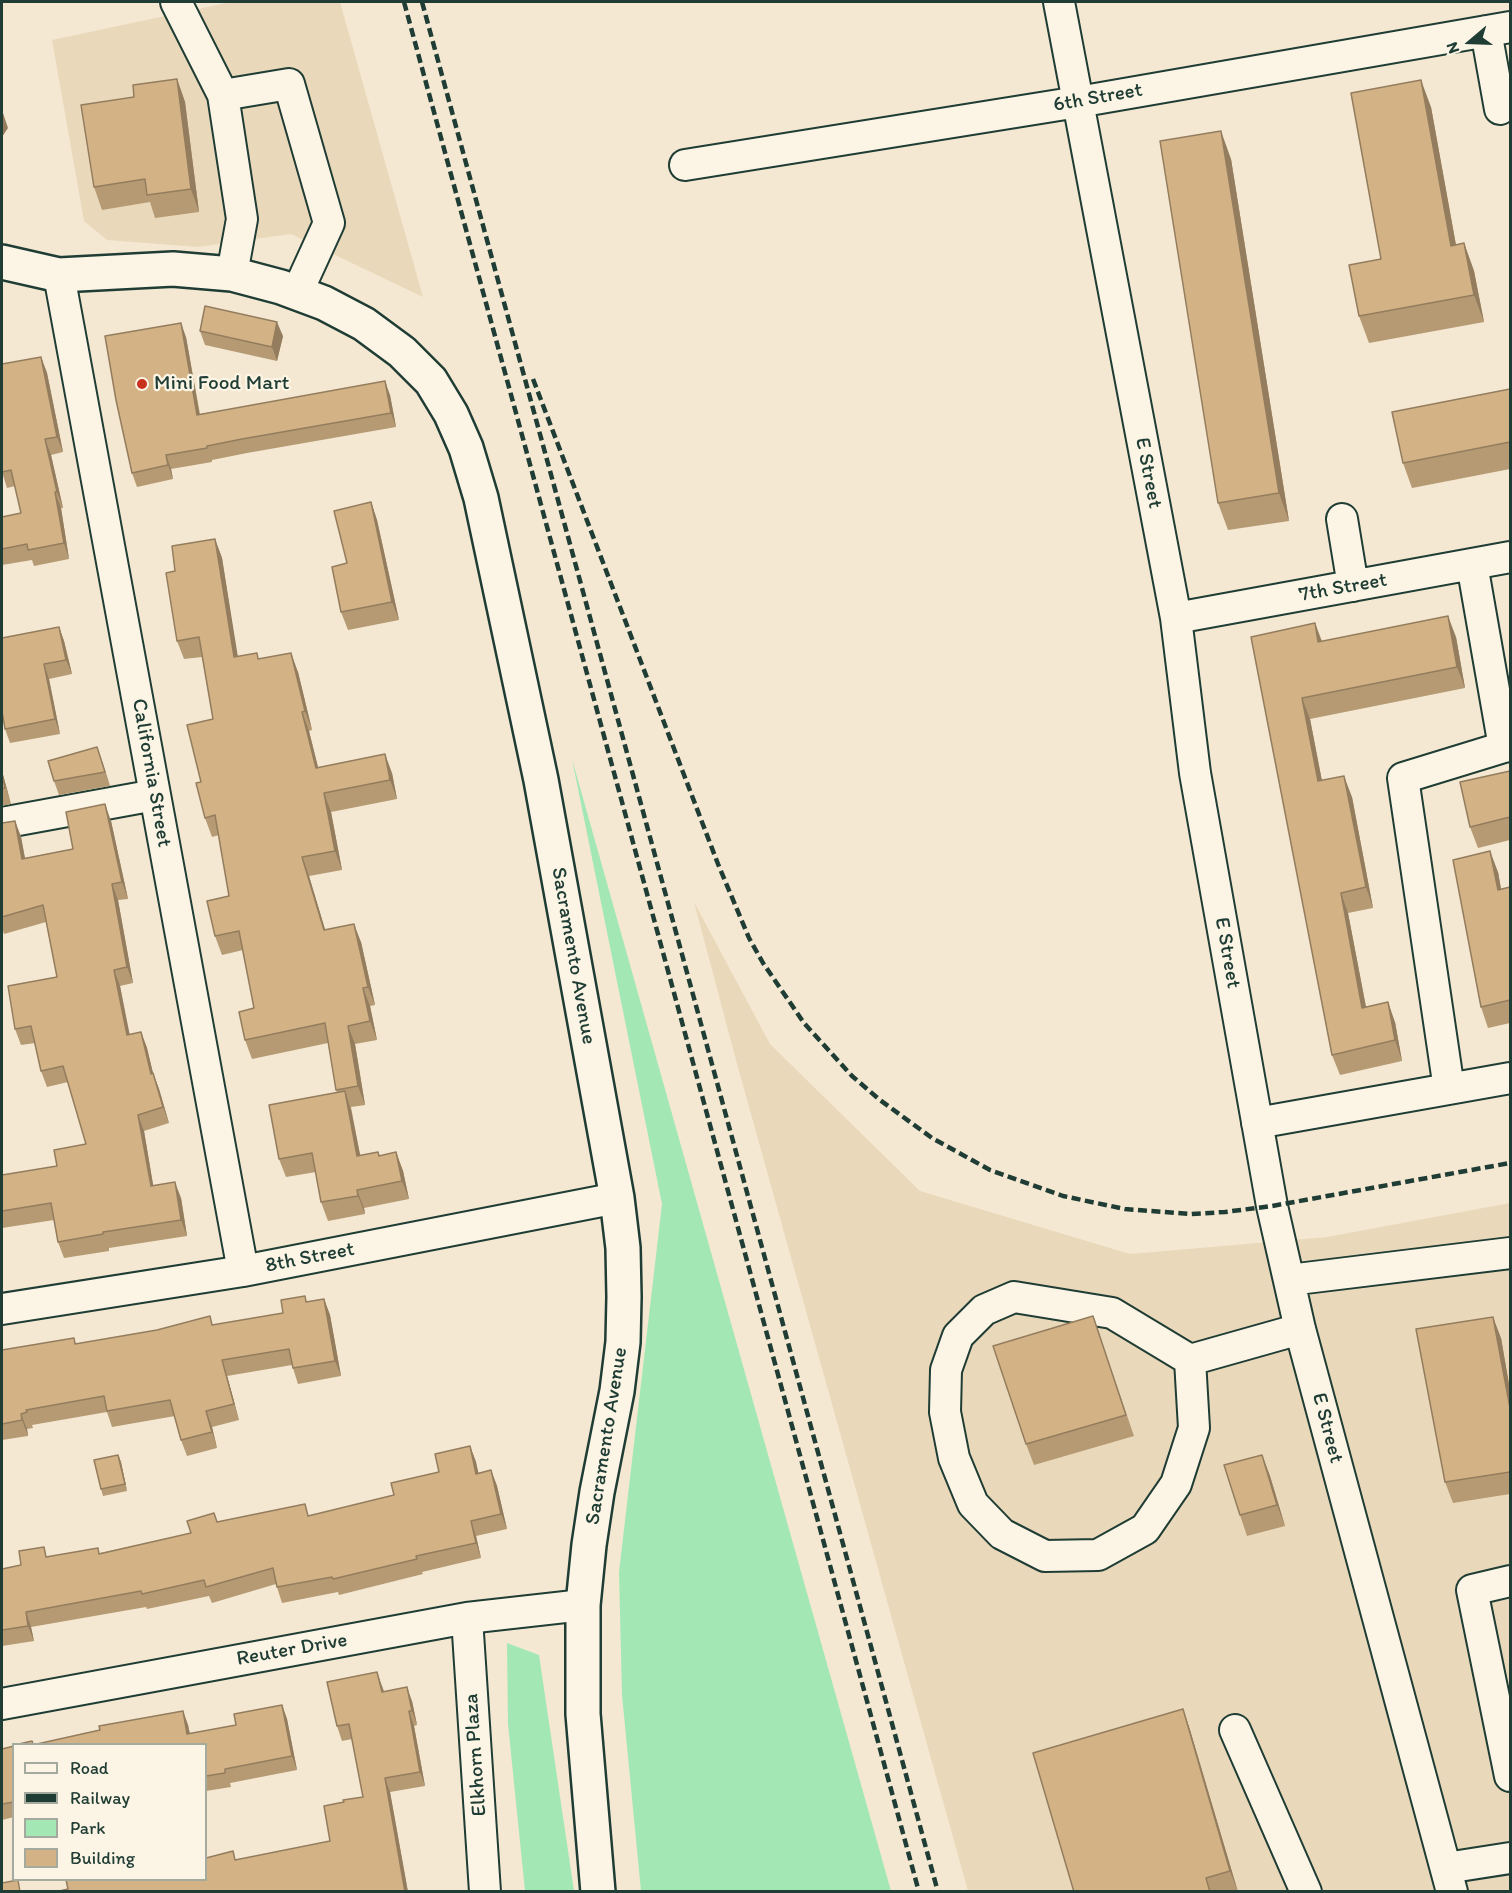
<!DOCTYPE html>
<style>
body{margin:0}
#map{position:relative;width:1512px;height:1893px;overflow:hidden;background:#f4e8d2;font-family:Itim,sans-serif}
canvas{display:block}
.frame{position:absolute;inset:0;border:3px solid #1f3d34;pointer-events:none}
.legend{position:absolute;left:12px;top:1743px;width:195px;height:138px;box-sizing:border-box;background:#fcf5e5;border:2px solid #a4ab9e;margin:0;padding:8px 10px;list-style:none;font-size:18px;color:#1f3d34}
.legend li{display:flex;align-items:center;gap:12px;height:30px}
.legend b{width:30px;border:2px solid #a4ab9e}
.north{position:absolute;left:1440px;top:12px;width:60px;height:60px;-webkit-text-stroke:4px #fcf5e5;paint-order:stroke;rotate:251deg;font-size:16px;font-weight:700;line-height:24px;text-align:center;color:#1f3d34}
.north::after{content:'';display:block;margin:auto;width:21px;height:27px;background:#1f3d34;clip-path:polygon(50% 0,100% 100%,50% 72%,0 100%)}
</style>
<div id="map">
<canvas width="1512" height="1893"></canvas>
<div class="frame"></div>
<ul class="legend">
<li><b style="height:8px;background:#fcf5e5"></b>Road</li>
<li><b style="height:8px;background:#1f3d34"></b>Railway</li>
<li><b style="height:16px;background:#a3e8b4"></b>Park</li>
<li><b style="height:16px;background:#d3b386"></b>Building</li>
</ul>
<div class="north">N</div>
</div>
<script>
const ctx = document.querySelector('canvas').getContext('2d');
ctx.lineJoin = 'round';
function fillPath(path, color) { ctx.fillStyle = color; ctx.fill(path, 'evenodd'); }
const toPath = rows => new Path2D(rows.map(r => 'M' + r).join(''));
function stroke(path, color, width, dash) { ctx.strokeStyle = color; ctx.lineWidth = width; ctx.lineCap = dash ? 'butt' : 'round'; ctx.setLineDash(dash || []); ctx.stroke(path); }
function write(font, color, halo, rows, align = 'center') {
  ctx.font = font + ' Itim,sans-serif'; ctx.lineWidth = 4.5; ctx.setLineDash([]); ctx.textBaseline = 'middle'; ctx.strokeStyle = halo; ctx.fillStyle = color; for (const [text, x, y, turn = 0] of rows) {
    ctx.save(); ctx.translate(x, y); ctx.rotate((+turn || 0) * Math.PI / 180); ctx.textAlign = isNaN(turn) ? turn : align; if (halo) ctx.strokeText(text, 0, 0); ctx.fillText(text, 0, 0); ctx.restore();
  }
}
fillPath(toPath([
 [231,2,340,2,423,297,291,234,198,247,107,240,84,221,52,40],
 [694,902,770,1044,920,1191,1130,1254,1327,1237,1510,1203,1510,1891,968,1891,737,1064]
]), '#ead8bb');
fillPath(toPath([
 [572,759,891,1891,641,1891,622,1695,619,1572,662,1204],
 [507,1643,539,1655,574,1891,525,1891,508,1724]
]), '#a3e8b4');
const minor = toPath([
 [176,2,223,95],
 [1059,2,1176,618,1195,773,1272,1206,1300,1329,1452,1892],
 [1486,31,1500,109],
 [685,165,1078,102,1510,27],
 [232,274,242,219,223,95,289,84,329,223,297,293],
 [59,275,243,1271],
 [1342,519,1353,586],
 [1472,564,1504,747,1510,746],
 [1176,618,1510,557],
 [2,823,155,795],
 [1449,1089,1403,778,1504,747],
 [1257,1123,1510,1078],
 [1289,1280,1510,1253],
 [2,1309,243,1271,617,1198],
 [1190,1360,1194,1428,1176,1484,1145,1529,1098,1555,1045,1556,1002,1534,973,1504,954,1458,945,1412,946,1370,958,1336,984,1310,1014,1297,1112,1313,1190,1360,1300,1329],
 [1510,1581,1472,1590,1510,1776],
 [467,1618,485,1892],
 [2,1704,467,1618,583,1605],
 [1235,1730,1306,1892],
 [1446,1868,1510,1858]
]);
const major = toPath([
 [2,262,59,275,173,269,232,274,281,287,324,303,364,324,402,352,431,381,451,414,466,448,481,498,541,780,617,1198,623,1248,624,1297,623,1342,617,1391,597,1492,589,1545,583,1605,583,1714,598,1892]
]);
stroke(minor, '#1f3d34', 34);
stroke(major, '#1f3d34', 38);
stroke(minor, '#fcf5e5', 30);
stroke(major, '#fcf5e5', 33);
stroke(toPath([
 [404,2,919,1892],
 [422,2,938,1892],
 [533,379,718,864,749,938,763,963,804,1023,852,1076,880,1100,932,1138,990,1170,1063,1196,1125,1209,1191,1214,1225,1212,1272,1206,1510,1163]
]), '#1f3d34', 4.5, [9, 4.5]);
fillPath(toPath([
 [177,79,185,102,199,212,155,218,150,202,102,210,94,187,134,97],
 [1431,107,1456,245,1464,243,1474,271,1484,322,1369,343,1359,316,1381,259],
 [1231,159,1289,521,1228,530,1218,503],
 [200,331,283,336,277,361,205,345],
 [186,337,200,414,390,395,396,427,247,453,212,460,212,462,171,469,173,479,137,487,132,473],
 [41,357,47,373,63,452,51,455,63,508,61,508,69,559,34,566,32,560,2,565,2,517,21,513,15,486,7,488,2,472],
 [1510,389,1510,469,1412,488,1403,463],
 [371,502,377,520,399,620,348,630,341,612,347,563],
 [215,539,222,558,237,656,259,658,298,672,312,730,309,731,318,768,392,773,397,799,331,812,342,870,309,876,325,930,361,942,375,1005,370,1006,377,1040,355,1044,365,1105,351,1107,360,1155,380,1156,396,1152,403,1171,409,1199,364,1208,365,1214,328,1221,321,1202,316,1172,286,1177,279,1159,337,1093,328,1043,252,1059,245,1040,254,1008,243,950,222,955,215,936,229,896,219,835,212,837,205,818,201,782,213,719,202,657,184,659,177,641,175,571],
 [1315,623,1322,641,1456,637,1465,688,1310,719,1322,781,1352,797,1373,908,1348,913,1366,1007,1395,1022,1402,1061,1340,1075,1332,1055,1251,637],
 [59,627,64,641,72,674,49,679,60,734,10,743,5,729],
 [102,761,110,786,59,795,54,781],
 [2,771,11,804,2,806],
 [1510,771,1510,840,1478,848,1470,827],
 [15,821,21,837,25,858,73,849,111,821,128,899,118,900,133,983,120,986,129,1035,141,1032,147,1048,153,1073,159,1089,169,1123,144,1131,153,1185,181,1198,187,1236,109,1248,109,1251,64,1258,58,1242,54,1220,2,1228,2,1175,57,1166,86,1144,68,1082,47,1087,41,1071,35,1043,21,1045,15,1029,57,977,46,922,4,934,2,927,2,823],
 [1498,872,1501,889,1510,888,1510,1023,1488,1028,1481,1007],
 [305,1296,307,1302,324,1299,330,1315,341,1376,298,1384,292,1365,227,1376,239,1420,212,1427,217,1448,187,1456,181,1440,175,1416,112,1427,107,1412,32,1425,33,1428,27,1429,28,1436,2,1440,2,1350,74,1338,76,1344,213,1325,283,1313],
 [1093,1316,1134,1436,1034,1465,1026,1444],
 [1501,1338,1510,1390,1510,1494,1453,1503,1445,1482],
 [470,1446,476,1462,478,1473,491,1470,497,1486,507,1529,476,1536,481,1558,422,1572,423,1574,339,1595,338,1592,282,1603,276,1584,212,1603,209,1596,147,1609,146,1607,31,1627,34,1641,2,1646,2,1569,21,1565,48,1557,100,1553,191,1533,218,1522,310,1516,394,1495,439,1472],
 [118,1455,121,1462,127,1491,103,1496,101,1489],
 [1262,1455,1270,1476,1285,1526,1247,1536,1240,1515],
 [382,1686,384,1691,412,1701,417,1725,414,1726,425,1786,390,1792,408,1892,55,1892,236,1860,330,1841,344,1802,363,1797,352,1739,342,1741,337,1726],
 [282,1705,287,1719,297,1770,230,1783,231,1787,206,1791,206,1744,37,1744,183,1711,188,1725,190,1734,236,1725],
 [1183,1709,1190,1730,1238,1892,1074,1892],
 [14,1746,14,1817,2,1820,2,1749]
]), '#b59a73');
fillPath(toPath([
 [177,79,185,102,199,212,191,189],
 [1421,80,1431,107,1461,273,1451,246],
 [2,110,8,128,2,137],
 [1221,131,1231,159,1289,521,1279,493],
 [1464,243,1474,271,1484,322,1474,295],
 [277,322,283,336,277,361,272,347],
 [181,323,186,337,202,429,197,415],
 [41,357,47,373,63,452,57,437],
 [385,381,390,395,396,427,391,413],
 [45,439,51,455,63,508,57,492],
 [166,455,171,469,173,479,168,465],
 [55,492,61,508,69,559,64,543],
 [371,502,377,520,399,620,392,602],
 [215,539,222,558,241,676,234,657],
 [1448,616,1456,637,1465,688,1457,667],
 [1315,623,1322,643,1318,642],
 [59,627,64,641,72,674,66,660],
 [291,653,298,672,312,730,305,711],
 [44,664,49,679,60,734,55,719],
 [1302,698,1310,719,1326,802,1318,781],
 [302,712,309,731,323,787,316,768],
 [97,747,102,761,110,786,105,772],
 [385,754,392,773,397,799,390,780],
 [2,771,11,804,2,775],
 [1344,776,1352,797,1373,908,1366,887],
 [324,793,331,812,342,870,335,851],
 [105,804,111,821,128,899,122,882],
 [15,821,21,837,28,875,22,859],
 [1490,851,1498,872,1505,911,1498,890],
 [302,857,309,876,331,949,324,930],
 [112,884,118,900,133,983,127,967],
 [1341,893,1348,913,1370,1028,1362,1008],
 [354,924,361,942,375,1005,368,987],
 [114,970,120,986,133,1051,127,1035],
 [363,988,370,1006,377,1040,370,1021],
 [1388,1002,1395,1022,1402,1061,1395,1040],
 [348,1026,355,1044,365,1105,358,1086],
 [141,1032,147,1048,157,1090,151,1074],
 [153,1073,159,1089,169,1123,163,1107],
 [345,1091,351,1110,364,1174,357,1156],
 [138,1115,144,1131,156,1202,151,1186],
 [396,1152,403,1171,409,1199,402,1181],
 [175,1182,181,1198,187,1236,181,1220],
 [357,1190,364,1208,365,1214,358,1196],
 [324,1299,330,1315,341,1376,335,1361],
 [1493,1317,1501,1338,1510,1390,1510,1408],
 [222,1360,227,1376,239,1420,234,1404],
 [206,1411,212,1427,217,1448,212,1432],
 [21,1414,27,1429,28,1436,22,1420],
 [470,1446,476,1462,482,1489,476,1474],
 [118,1455,121,1462,127,1491,125,1484],
 [1262,1455,1270,1476,1285,1526,1277,1505],
 [491,1470,497,1486,507,1529,501,1514],
 [471,1521,476,1536,481,1558,476,1543],
 [26,1612,31,1627,34,1641,28,1626],
 [377,1672,382,1686,387,1706,382,1692],
 [407,1687,412,1701,417,1725,412,1711],
 [282,1705,287,1719,297,1770,292,1756],
 [1183,1709,1190,1730,1238,1892,1230,1871],
 [183,1711,188,1725,192,1744,187,1734],
 [409,1711,414,1726,425,1786,420,1772],
 [385,1778,390,1792,408,1892,405,1892]
]), '#947d5e');
const building = toPath([
 [177,79,191,189,147,195,145,179,94,187,81,105,134,97,133,85,177,79],
 [1421,80,1451,246,1464,243,1474,295,1359,316,1349,265,1381,259,1351,93,1421,80],
 [1221,131,1279,493,1218,503,1160,141,1221,131],
 [205,306,277,322,272,347,200,331,205,306],
 [181,323,197,415,385,381,391,413,242,439,207,446,207,448,166,455,168,465,132,473,116,400,105,336,181,323],
 [41,357,57,437,45,439,57,492,55,492,64,543,28,550,27,544,2,549,2,517,21,513,11,470,2,472,2,364,41,357],
 [1510,389,1510,442,1403,463,1392,412,1510,389],
 [371,502,392,602,341,612,332,567,347,563,334,511,371,502],
 [215,539,234,657,257,653,258,659,291,653,305,711,302,712,316,768,385,754,390,780,324,793,335,851,302,857,324,930,354,924,368,987,363,988,370,1021,348,1026,358,1086,336,1090,325,1023,245,1040,239,1012,254,1008,239,931,215,936,207,901,229,896,215,815,205,818,196,783,201,782,187,725,213,719,199,637,177,641,166,573,175,571,172,546,215,539],
 [1448,616,1457,667,1302,698,1318,781,1344,776,1366,887,1341,893,1362,1008,1388,1002,1395,1040,1332,1055,1251,637,1315,623,1318,642,1448,616],
 [59,627,66,660,44,664,55,719,5,729,2,711,2,638,59,627],
 [97,747,105,772,54,781,48,761,97,747],
 [1510,771,1510,817,1470,827,1460,782,1510,771],
 [2,775,5,788,2,788,2,775],
 [105,804,122,882,112,884,127,967,114,970,127,1035,141,1032,151,1074,153,1073,163,1107,138,1115,151,1186,175,1182,181,1220,103,1232,103,1234,58,1242,51,1203,2,1211,2,1175,57,1166,54,1150,86,1144,63,1066,41,1071,31,1026,15,1029,8,986,57,977,43,905,2,917,2,823,15,821,22,859,73,849,66,812,105,804],
 [1490,851,1498,890,1510,887,1510,1000,1481,1007,1453,860,1490,851],
 [345,1091,357,1156,378,1152,379,1156,396,1152,402,1181,357,1190,358,1196,321,1202,312,1153,279,1159,269,1105,345,1091],
 [305,1296,306,1302,324,1299,335,1361,293,1368,289,1349,222,1360,234,1404,206,1411,212,1432,181,1440,170,1400,107,1411,104,1396,26,1410,27,1412,21,1414,22,1420,2,1424,2,1350,74,1338,75,1344,157,1330,210,1316,212,1325,283,1313,281,1300,305,1296],
 [1093,1316,1126,1415,1026,1444,993,1346,1093,1316],
 [1493,1317,1510,1408,1510,1472,1445,1482,1416,1329,1493,1317],
 [470,1446,476,1474,491,1470,501,1514,471,1521,476,1543,416,1556,417,1559,333,1579,332,1577,277,1587,273,1568,206,1587,204,1580,142,1594,141,1591,26,1612,28,1626,2,1630,2,1569,21,1565,19,1551,44,1547,46,1557,98,1548,99,1554,191,1533,187,1521,214,1513,217,1522,305,1504,308,1516,394,1495,391,1483,439,1472,435,1454,470,1446],
 [118,1455,125,1484,101,1489,94,1460,118,1455],
 [1262,1455,1277,1505,1240,1515,1224,1465,1262,1455],
 [377,1672,382,1692,407,1687,412,1711,409,1711,420,1772,385,1778,405,1892,55,1892,68,1889,66,1880,206,1880,206,1858,233,1851,235,1860,330,1841,324,1806,344,1802,343,1800,363,1797,349,1724,337,1726,327,1682,377,1672],
 [282,1705,292,1756,225,1769,225,1773,206,1776,206,1744,37,1744,100,1730,99,1726,183,1711,187,1734,236,1725,234,1714,282,1705],
 [1183,1709,1230,1871,1206,1878,1210,1892,1074,1892,1033,1753,1183,1709],
 [32,1741,33,1744,19,1744,32,1741],
 [14,1746,14,1802,2,1804,2,1749,14,1746],
 [18,1880,20,1892,2,1892,2,1883,18,1880]
]);
fillPath(building, '#d3b386');
stroke(building, '#947d5e', 1.5);
for (const [x, y, r, color] of [
 [142,384,6,"#c8321e"]
]) { const dot = new Path2D(); dot.arc(x, y, r, 0, 2 * Math.PI); ctx.fillStyle = color; ctx.fill(dot); stroke(dot, '#fcf5e5', 2); }
write('21px', '#1f3d34', '#fcf5e5', [
 ["6th Street",1098,98,-10],
 ["E Street",1148,473,79],
 ["7th Street",1343,588,-10],
 ["California Street",151,773,80],
 ["E Street",1227,953,80],
 ["Sacramento Avenue",573,956,80],
 ["8th Street",310,1258,-11],
 ["E Street",1327,1428,75],
 ["Sacramento Avenue",607,1436,-81],
 ["Reuter Drive",292,1650,-10],
 ["Elkhorn Plaza",476,1755,-94]
]);
write('21px', '#1f3d34', '#fcf5e5', [
 ["Mini Food Mart",154,384]
], 'left');
</script>
